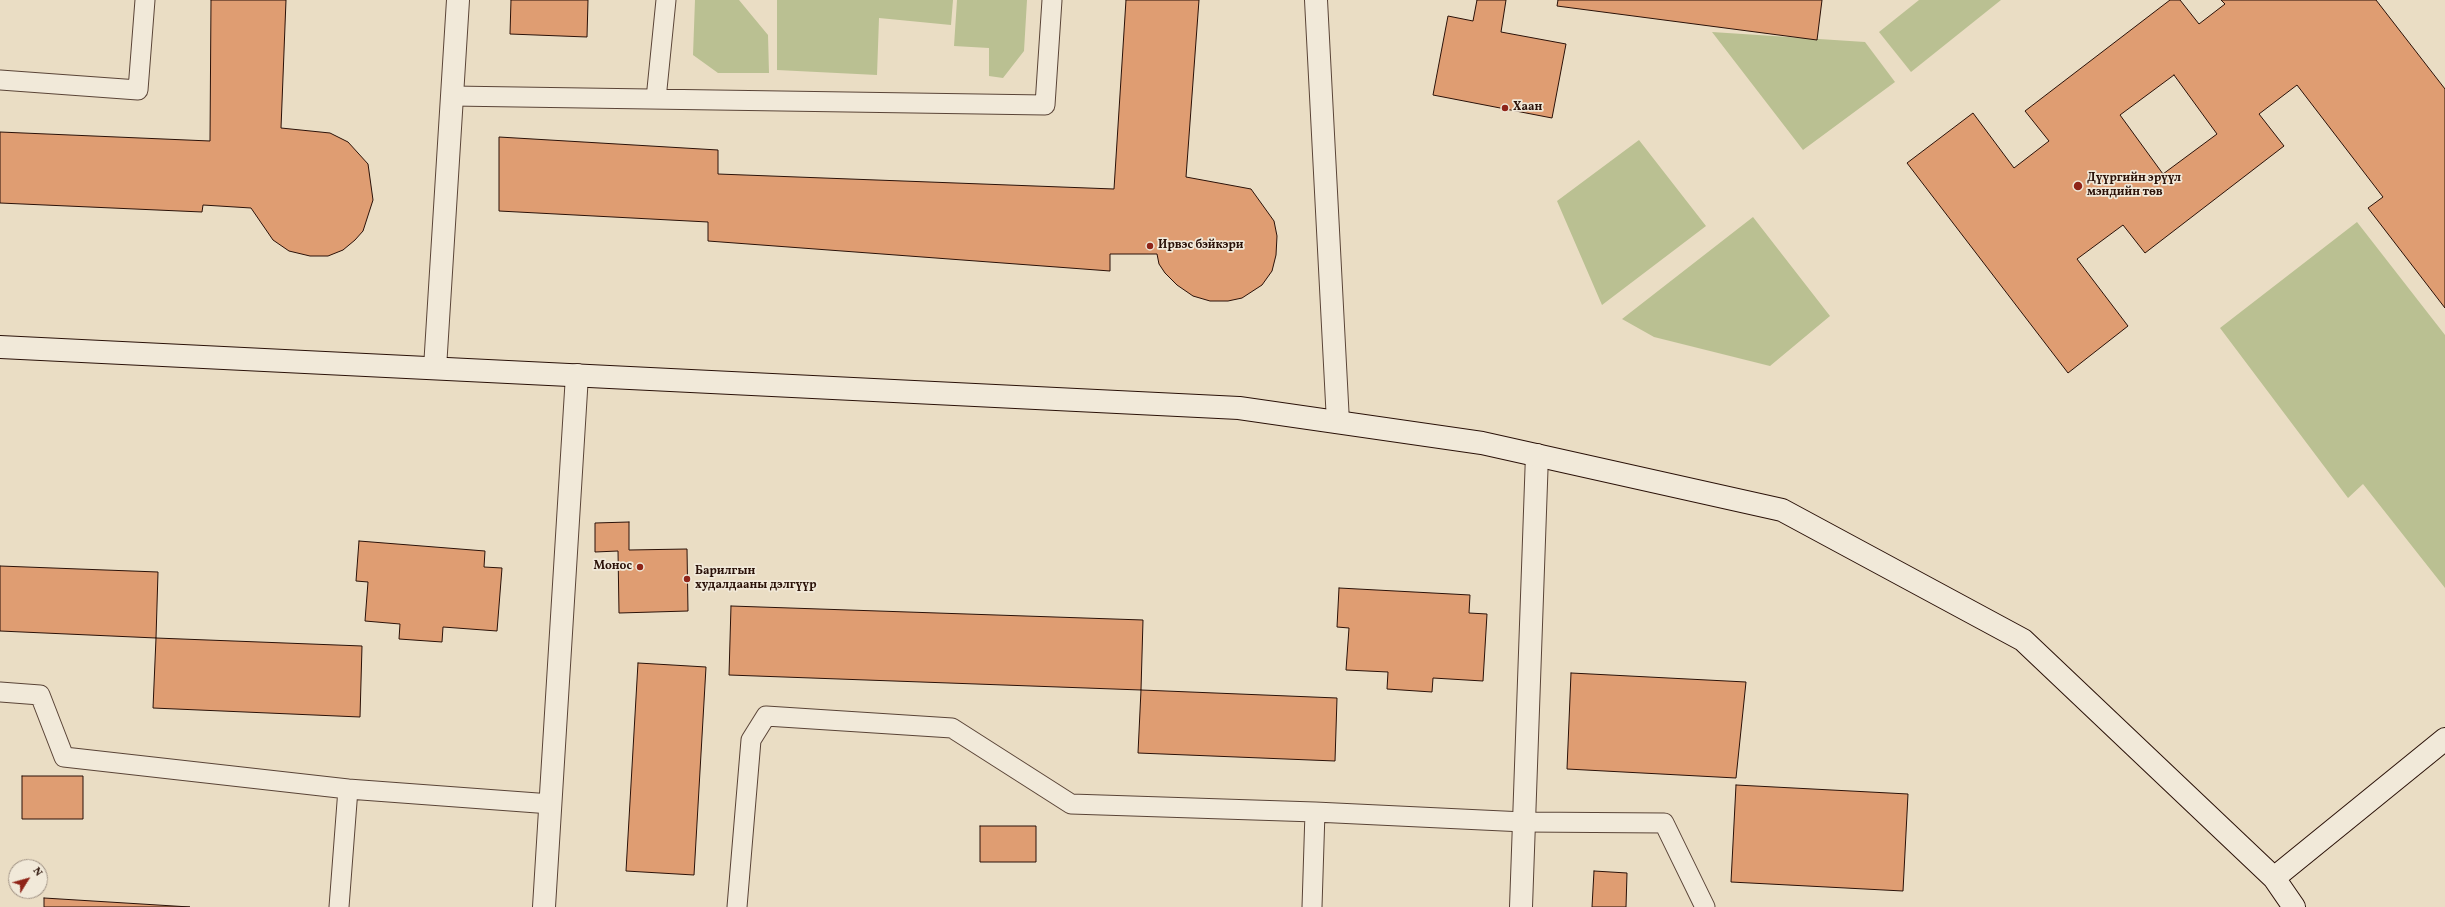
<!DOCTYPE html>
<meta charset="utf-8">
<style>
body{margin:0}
#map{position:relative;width:2445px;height:907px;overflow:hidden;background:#eaddc4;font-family:Vollkorn,serif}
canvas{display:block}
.north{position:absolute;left:8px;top:859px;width:40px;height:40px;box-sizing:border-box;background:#f1e9d9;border:1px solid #a19385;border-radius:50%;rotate:53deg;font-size:11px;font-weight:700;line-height:16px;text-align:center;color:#2a1108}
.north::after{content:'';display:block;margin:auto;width:14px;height:18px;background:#8f2418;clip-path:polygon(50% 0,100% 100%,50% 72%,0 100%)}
</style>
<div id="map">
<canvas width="2445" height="907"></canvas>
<div class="north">N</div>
</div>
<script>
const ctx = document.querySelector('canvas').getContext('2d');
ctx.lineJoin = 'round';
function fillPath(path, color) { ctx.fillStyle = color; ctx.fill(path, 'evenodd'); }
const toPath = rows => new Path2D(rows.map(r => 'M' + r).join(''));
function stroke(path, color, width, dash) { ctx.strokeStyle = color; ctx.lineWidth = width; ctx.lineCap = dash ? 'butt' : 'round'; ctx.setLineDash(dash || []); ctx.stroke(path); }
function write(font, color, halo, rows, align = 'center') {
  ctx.font = font + ' Vollkorn,serif'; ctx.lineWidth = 3.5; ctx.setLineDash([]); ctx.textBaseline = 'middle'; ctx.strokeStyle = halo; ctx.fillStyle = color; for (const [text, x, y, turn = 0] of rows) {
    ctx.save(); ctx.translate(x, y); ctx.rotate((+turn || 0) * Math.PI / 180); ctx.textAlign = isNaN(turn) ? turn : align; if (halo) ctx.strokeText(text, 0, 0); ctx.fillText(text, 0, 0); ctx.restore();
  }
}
fillPath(toPath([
 [695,0,739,0,768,35,769,73,718,73,693,55],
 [777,0,953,0,951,25,879,18,877,75,777,70],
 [957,0,1027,0,1024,51,1003,78,989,76,989,48,954,46],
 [1919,0,2001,0,1911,72,1879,32],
 [1712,32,1865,42,1895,82,1803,150],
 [1639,140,1706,226,1602,305,1557,201],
 [1753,217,1830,316,1770,366,1654,337,1622,319],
 [2357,222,2445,335,2445,588,2363,484,2348,498,2220,328]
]), '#bac092');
const building = toPath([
 [211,0,286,0,281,128,330,133,348,142,368,164,373,200,363,231,355,240,343,250,328,256,310,256,289,251,273,240,251,208,203,205,202,212,0,203,0,132,210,141,211,0],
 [511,0,588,0,587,37,510,34,511,0],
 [1126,0,1199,0,1186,177,1251,189,1274,221,1277,236,1276,255,1272,271,1262,285,1242,298,1228,301,1210,301,1193,296,1177,285,1165,273,1159,264,1157,254,1110,254,1110,271,708,241,708,222,499,211,499,137,718,150,718,174,1114,189,1126,0],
 [1477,0,1506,0,1501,32,1566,44,1552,118,1433,95,1448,16,1473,21,1477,0],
 [1558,0,1822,0,1817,40,1557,6,1558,0],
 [2170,0,2180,0,2199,24,2225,4,2221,0,2376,0,2445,89,2445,308,2368,208,2383,197,2297,85,2259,114,2284,146,2145,253,2123,225,2077,259,2128,326,2068,373,1907,163,1973,113,2014,168,2049,141,2025,111,2170,0],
 [2174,75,2217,134,2163,174,2120,115,2174,75],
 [629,522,629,550,687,549,688,611,619,613,618,551,595,552,595,523,629,522],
 [359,541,485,551,484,567,502,568,497,631,443,627,442,642,399,639,400,624,365,621,368,582,356,581,359,541],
 [0,566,158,572,156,638,0,631,0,566],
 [1339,588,1470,595,1469,613,1487,614,1483,681,1433,678,1432,692,1387,689,1388,672,1346,670,1349,628,1337,627,1339,588],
 [731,606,1143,620,1141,690,729,675,731,606],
 [156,638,362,646,360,717,153,708,156,638],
 [638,663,706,667,694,875,626,871,638,663],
 [1571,673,1746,682,1736,778,1567,769,1571,673],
 [1141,690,1337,698,1335,761,1138,753,1141,690],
 [22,776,83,776,83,819,22,819,22,776],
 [1736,785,1908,794,1903,891,1731,882,1736,785],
 [980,826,1036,826,1036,862,980,862,980,826],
 [1594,871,1627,873,1626,907,1592,907,1594,871],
 [44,898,190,907,44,907,44,898]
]);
fillPath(building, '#df9d72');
stroke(building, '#2a1108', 1);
const lane = toPath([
 [0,80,138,90,145,0],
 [452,96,1045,105,1052,0],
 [656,99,666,0],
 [0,692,40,695,64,757,348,789,339,907],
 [348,789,551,804],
 [737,907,751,740,766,716,952,728,1071,804,1315,812],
 [1312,907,1315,812,1524,822,1664,823,1705,907]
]);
const street = toPath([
 [1316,0,1338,422],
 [435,368,458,0],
 [544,907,577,375],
 [1521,907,1537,455]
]);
const secondary = toPath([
 [0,347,1239,408,1482,443,1782,510,2023,640,2274,878,2294,907],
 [2274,878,2445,739]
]);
stroke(lane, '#5a4437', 21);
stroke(street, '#5a4437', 24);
stroke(secondary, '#2a1108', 24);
stroke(lane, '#f1e9d9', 19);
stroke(street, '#f1e9d9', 22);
stroke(secondary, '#f1e9d9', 22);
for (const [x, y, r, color] of [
 [1505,108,4,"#8f2418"],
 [2078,186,5,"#8f2418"],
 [1150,246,4,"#8f2418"],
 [640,567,4,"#8f2418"],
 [687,579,4,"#8f2418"]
]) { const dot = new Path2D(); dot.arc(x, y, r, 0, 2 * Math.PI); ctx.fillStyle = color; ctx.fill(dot); stroke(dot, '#f1e9d9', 1.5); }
write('bold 12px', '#2a1108', '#f1e9d9', [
 ["Хаан",1513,108],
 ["Дүүргийн эрүүл",2087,179],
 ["мэндийн төв",2087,193],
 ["Ирвэс бэйкэри",1158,246],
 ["Монос",632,567,"right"],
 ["Барилгын",695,572],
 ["худалдааны дэлгүүр",695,586]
], 'left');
</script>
